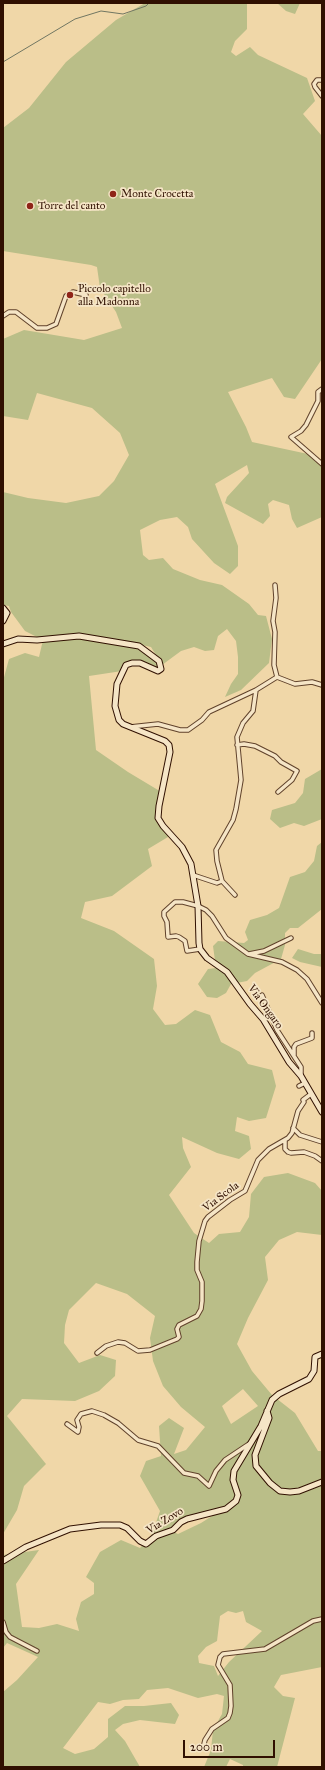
<!DOCTYPE html>
<style>
body{margin:0}
#map{position:relative;width:325px;height:1770px;overflow:hidden;background:#f0d7a8;font-family:"IM FELL Great Primer",serif}
canvas{display:block}
.frame{position:absolute;inset:0;border:4px solid #301001;pointer-events:none}
.scale{position:absolute;left:183px;top:1740px;width:92px;height:18px;box-sizing:border-box;border:2px solid #301001;border-top:0;padding-left:5px;font-size:12px;line-height:14px;white-space:nowrap;color:#301001;-webkit-text-stroke:3px #f5e5c6;paint-order:stroke}
</style>
<div id="map">
<canvas width="325" height="1770"></canvas>
<div class="frame"></div>
<div class="scale">200 m</div>
</div>
<script>
const ctx = document.querySelector('canvas').getContext('2d');
ctx.lineJoin = 'round';
function fillPath(path, color) { ctx.fillStyle = color; ctx.fill(path, 'evenodd'); }
const toPath = rows => new Path2D(rows.map(r => 'M' + r).join(''));
function stroke(path, color, width, dash) { ctx.strokeStyle = color; ctx.lineWidth = width; ctx.lineCap = dash ? 'butt' : 'round'; ctx.setLineDash(dash || []); ctx.stroke(path); }
function write(font, color, halo, rows, align = 'center') {
  ctx.font = font + ' "IM FELL Great Primer",serif'; ctx.lineWidth = 3.5; ctx.setLineDash([]); ctx.textBaseline = 'middle'; ctx.strokeStyle = halo; ctx.fillStyle = color; for (const [text, x, y, turn = 0] of rows) {
    ctx.save(); ctx.translate(x, y); ctx.rotate((+turn || 0) * Math.PI / 180); ctx.textAlign = isNaN(turn) ? turn : align; if (halo) ctx.strokeText(text, 0, 0); ctx.fillText(text, 0, 0); ctx.restore();
  }
}
fillPath(toPath([
 [145,3,247,3,247,29,235,41,231,52,236,56,250,47,258,55,307,78,315,101,303,114,322,136,322,359,295,399,284,397,272,378,228,392,246,427,252,442,308,454,321,466,322,471,322,517,297,528,292,519,289,505,273,500,268,504,270,516,263,524,225,503,227,497,249,473,247,465,215,484,238,546,238,566,230,574,214,563,192,539,188,527,177,517,160,520,140,530,143,555,149,560,163,558,173,569,200,580,222,585,249,604,258,615,266,616,272,639,269,663,241,690,225,697,231,684,238,674,238,657,236,641,227,629,218,636,214,650,205,651,194,647,181,651,162,665,151,647,110,638,73,633,50,638,67,636,139,646,155,657,160,665,159,669,132,663,122,671,89,676,96,750,128,772,163,793,160,812,161,820,173,834,148,849,152,866,112,896,85,902,81,918,114,931,154,959,157,986,153,1009,165,1025,176,1024,195,1010,210,1015,221,1042,240,1052,248,1064,272,1070,276,1086,266,1118,249,1121,237,1117,235,1131,249,1136,251,1149,239,1159,217,1153,182,1137,183,1148,191,1167,169,1195,194,1233,209,1243,219,1234,240,1232,249,1217,251,1194,264,1177,288,1173,315,1183,322,1191,322,1235,297,1232,279,1240,265,1257,268,1280,248,1318,237,1344,252,1371,272,1395,295,1413,318,1451,322,1451,322,1667,281,1675,274,1687,283,1696,295,1698,277,1767,243,1767,243,1765,230,1759,226,1767,204,1767,211,1750,213,1730,222,1714,224,1696,217,1694,198,1698,168,1688,147,1690,139,1699,123,1700,110,1704,98,1702,63,1748,75,1754,94,1749,108,1737,108,1719,125,1706,144,1706,171,1703,179,1715,175,1724,140,1720,123,1724,115,1730,125,1741,140,1767,3,1767,3,1692,17,1680,38,1657,7,1643,3,1648,3,1555,39,1550,16,1584,22,1627,39,1628,57,1624,79,1631,76,1619,81,1602,94,1594,94,1583,86,1577,100,1552,121,1540,140,1548,152,1534,160,1511,140,1476,146,1461,161,1456,159,1426,169,1418,184,1428,174,1454,186,1450,205,1427,181,1407,163,1386,153,1361,150,1338,155,1316,127,1294,96,1283,69,1310,65,1325,64,1343,79,1363,100,1355,116,1360,115,1376,99,1391,75,1401,22,1399,7,1416,46,1464,24,1486,17,1510,3,1534,3,681,9,659,25,653,39,657,43,640,25,631,11,612,9,606,3,605,3,492,28,498,66,503,99,496,114,481,129,455,120,433,92,408,37,393,28,420,3,416,3,339,24,330,84,340,122,328,116,312,100,288,97,267,91,265,3,251,3,128,29,108,66,62,116,20],
 [243,1389,258,1406,231,1424,222,1406],
 [209,1511,220,1511,201,1523,178,1534,168,1529,191,1515],
 [228,1611,236,1613,243,1611,246,1622,262,1631,229,1662,218,1676,214,1666,199,1663,198,1656,206,1647,217,1641,220,1616],
 [277,3,300,3,295,14,286,11],
 [322,769,322,819,304,826,294,823,280,828,270,819,272,810,295,803,303,793,305,779],
 [322,842,322,909,298,928,290,928,285,933,285,945,281,959,255,973,247,981,231,984,226,993,217,998,207,997,198,984,208,969,216,968,213,946,218,941,244,943,248,940,245,932,250,920,267,915,279,908,290,877,305,872,314,861,317,846],
 [298,949,314,954,322,954,322,967,300,962,292,958]
]), '#babe88');
stroke(toPath([
 [3,62,75,19,101,11,123,14,146,6,149,3]
]), '#707662', 1);
const street = toPath([
 [322,80,317,80,314,84,315,87,322,96],
 [3,316,9,312,16,312,37,328,47,328,56,324,66,296,73,292,86,295],
 [322,389,318,392,318,401,306,425,301,431,291,437,322,464],
 [275,585,276,598,273,621,275,632,274,665,277,677],
 [130,727,158,724,180,730,188,730,202,720,209,712,256,690],
 [237,745,244,744,255,746,275,756,281,762,297,771,292,780,278,792],
 [193,875,217,883,222,881,235,895],
 [222,881,217,861,216,850,233,820,236,809,241,780,237,737,243,723,253,711,256,690,277,677,295,684,312,682,322,685],
 [200,949,187,951,185,941,179,937,176,936,168,937,167,922,164,916,164,912,175,902,183,902,198,906,206,910,212,916,226,938,248,954,282,962,297,970,307,979,322,1003],
 [249,954,264,951,291,938],
 [262,995,277,1030,301,1067,301,1076],
 [294,1055,294,1047,296,1044,312,1038,312,1033],
 [299,1086,305,1083],
 [293,1128,300,1135,322,1142],
 [285,1140,285,1149,288,1152,291,1153,304,1152,315,1156,322,1161],
 [97,1353,106,1346,118,1342,125,1343,138,1351,150,1350,177,1339,179,1337,177,1329,179,1325,197,1316,201,1309,202,1301,202,1282,197,1270,197,1262,199,1241,205,1221,208,1217,230,1200,245,1191,258,1160,269,1149,288,1138,292,1133,298,1111,304,1102,303,1100,311,1094],
 [67,1424,78,1432,79,1427,77,1420,81,1414,92,1411,104,1415,118,1423,138,1440,158,1446,184,1473,198,1476,209,1486,216,1471,225,1460,249,1444],
 [3,1622,6,1632,10,1637,37,1651],
 [203,1748,205,1740,212,1729,228,1718,230,1713,231,1706,230,1685,218,1665,220,1657,223,1654,265,1649,313,1621,322,1619]
]);
const secondary = toPath([
 [3,608,7,613,3,621],
 [3,644,18,639,37,640,79,636,139,646,159,661,161,669,158,671,140,663,132,663,126,665,117,684,115,706,119,720,123,724,165,741,169,745,170,752,159,806,158,818,163,826,182,847,191,864,198,906,199,943,200,949,207,958,227,972,250,1004,263,1019,289,1062,301,1076,322,1112],
 [267,1411,269,1418,255,1455,256,1466,270,1483,280,1491,290,1492,299,1491,322,1482],
 [3,1561,26,1547,70,1529,101,1525,120,1525,127,1528,140,1541,146,1544,156,1536,173,1530,181,1522,187,1519,226,1509,236,1501,238,1495,233,1480,234,1471,261,1426,272,1400,279,1394,309,1379,314,1371,315,1357,322,1354]
]);
stroke(street, '#60422b', 5.5);
stroke(secondary, '#301001', 7);
stroke(street, '#f5e5c6', 3.5);
stroke(secondary, '#f5e5c6', 5);
for (const [x, y, r, color] of [
 [113,194,4,"#8f2418"],
 [30,206,4,"#8f2418"],
 [70,295,4,"#8f2418"]
]) { const dot = new Path2D(); dot.arc(x, y, r, 0, 2 * Math.PI); ctx.fillStyle = color; ctx.fill(dot); stroke(dot, '#f5e5c6', 1.5); }
write('11px', '#301001', '#f5e5c6', [
 ["Monte Crocetta",121,194],
 ["Torre del canto",38,206],
 ["Piccolo capitello",78,289],
 ["alla Madonna",78,302]
], 'left');
write('11px', '#301001', '#f5e5c6', [
 ["Via Ongaro",265,1007,54],
 ["Via Scola",221,1197,-37],
 ["Via Zovo",165,1521,-31]
]);
</script>
